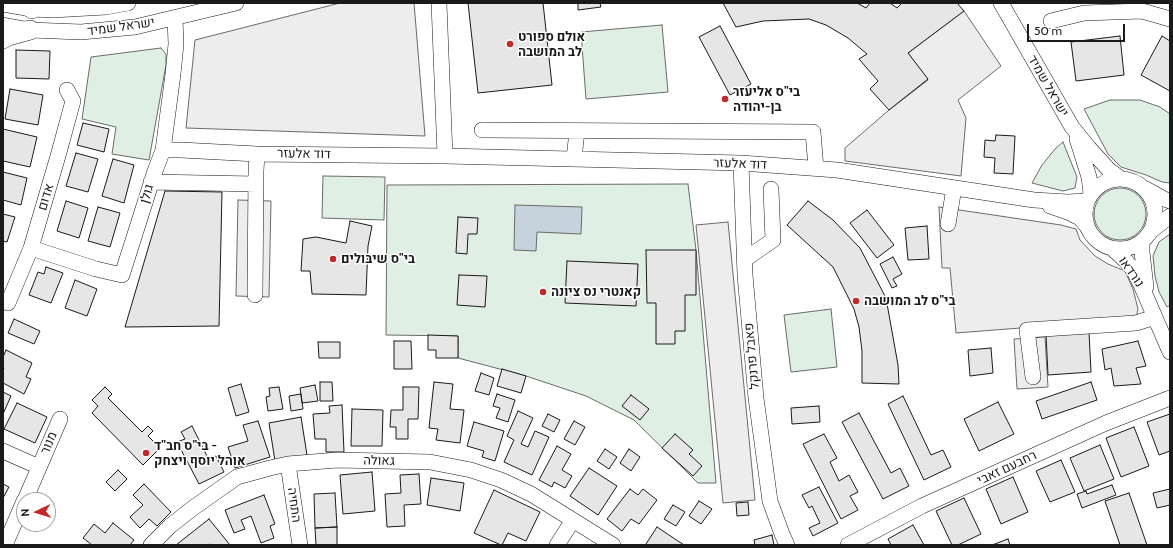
<!DOCTYPE html>
<meta charset="utf-8">
<style>
body{margin:0}
#map{position:relative;width:1173px;height:548px;overflow:hidden;background:#fff;font-family:Cabin,sans-serif}
canvas{display:block}
.frame{position:absolute;inset:0;border:4px solid #1a1a1a;pointer-events:none}
.north{position:absolute;left:16px;top:492px;width:40px;height:40px;box-sizing:border-box;background:#fff;border:1px solid #a3a3a3;border-radius:50%;rotate:266deg;font-size:11px;font-weight:700;line-height:16px;text-align:center;color:#1a1a1a}
.north::after{content:'';display:block;margin:auto;width:14px;height:18px;background:#c62828;clip-path:polygon(50% 0,100% 100%,50% 72%,0 100%)}
.scale{position:absolute;left:1027px;top:24px;width:98px;height:18px;box-sizing:border-box;border:2px solid #1a1a1a;border-top:0;padding-left:5px;font-size:12px;line-height:14px;white-space:nowrap;color:#1a1a1a;-webkit-text-stroke:3px #fff;paint-order:stroke}
</style>
<div id="map">
<canvas width="1173" height="548"></canvas>
<div class="frame"></div>
<div class="north">N</div>
<div class="scale">50 m</div>
</div>
<script>
const ctx = document.querySelector('canvas').getContext('2d');
ctx.lineJoin = 'round';
function fillPath(path, color) { ctx.fillStyle = color; ctx.fill(path, 'evenodd'); }
const toPath = rows => new Path2D(rows.map(r => 'M' + r).join(''));
function stroke(path, color, width, dash) { ctx.strokeStyle = color; ctx.lineWidth = width; ctx.lineCap = dash ? 'butt' : 'round'; ctx.setLineDash(dash || []); ctx.stroke(path); }
function write(font, color, halo, rows, align = 'center') {
  ctx.font = font + ' Cabin,Heebo,sans-serif'; ctx.lineWidth = 3; ctx.setLineDash([]); ctx.textBaseline = 'middle'; ctx.strokeStyle = halo; ctx.fillStyle = color; for (const [text, x, y, turn = 0] of rows) {
    ctx.save(); ctx.translate(x, y); ctx.rotate((+turn || 0) * Math.PI / 180); ctx.textAlign = isNaN(turn) ? turn : align; if (halo) ctx.strokeText(text, 0, 0); ctx.fillText(text, 0, 0); ctx.restore();
  }
}
const green = toPath([
 [662,25,668,92,586,99,581,32,662,25],
 [161,48,166,54,166,65,149,160,112,154,116,127,82,119,91,57,161,48],
 [1110,100,1140,100,1160,107,1170,114,1170,183,1162,182,1146,175,1121,167,1108,154,1084,109,1110,100],
 [1063,142,1077,177,1075,188,1063,191,1032,183,1042,165,1055,149,1063,142],
 [323,176,385,177,384,220,322,218,323,176],
 [688,184,696,250,716,483,698,483,634,420,586,396,526,376,458,358,458,336,386,335,387,185,688,184],
 '1094 214a26 26 0 1 1 52 0a26 26 0 1 1-52 0Z',
 [1170,234,1170,305,1167,307,1159,292,1155,276,1153,256,1159,242,1170,234],
 [831,309,837,367,791,372,784,315,831,309]
]);
fillPath(green, '#e0efe3');
stroke(green, '#6a6a6a', 1);
const parking = toPath([
 [340,3,414,3,425,136,186,128,195,40,340,3],
 [964,11,1001,66,958,100,966,118,961,176,845,161,845,148,889,110,928,80,908,53,964,11],
 [238,200,271,201,269,297,236,296,238,200],
 [939,207,1061,225,1076,229,1080,240,1095,256,1108,264,1125,271,1133,289,1138,309,1136,319,956,333,950,268,942,268,939,207],
 [728,222,755,500,723,503,696,225,728,222],
 [1045,337,1048,387,1017,389,1014,339,1045,337]
]);
fillPath(parking, '#ededed');
stroke(parking, '#6a6a6a', 1);
const water = toPath([
 [515,205,582,207,581,234,537,232,536,251,514,250,515,205]
]);
fillPath(water, '#c6d2dc');
stroke(water, '#6a6a6a', 1);
const building = toPath([
 [468,3,543,3,552,85,478,93,468,3],
 [578,3,600,3,601,7,578,10,578,3],
 [723,3,857,3,866,8,870,3,890,3,897,8,902,3,957,3,964,11,908,53,928,79,889,110,870,89,878,81,859,59,867,54,848,38,826,25,809,19,763,21,736,27,723,3],
 [720,26,751,84,730,95,699,37,720,26],
 [1120,36,1124,75,1076,81,1071,42,1120,36],
 [1162,36,1170,41,1170,91,1141,75,1162,36],
 [16,50,50,51,49,79,16,78,16,50],
 [10,89,43,95,38,125,5,119,10,89],
 [83,123,109,129,104,152,77,145,83,123],
 [3,129,37,137,30,167,3,161,3,129],
 [996,135,1015,136,1013,174,994,173,995,158,984,157,985,140,995,141,996,135],
 [76,153,98,159,88,192,66,186,76,153],
 [113,159,134,165,124,203,102,196,113,159],
 [3,172,27,178,21,205,3,200,3,172],
 [165,191,222,192,219,326,125,327,165,191],
 [66,201,88,208,79,238,57,231,66,201],
 [808,201,833,220,860,248,886,298,898,365,899,384,862,383,862,351,859,327,854,309,833,267,787,225,808,201],
 [98,207,120,213,110,247,88,241,98,207],
 [867,210,894,245,877,258,850,223,867,210],
 [3,214,15,217,7,242,3,241,3,214],
 [458,217,478,218,477,234,468,234,467,254,456,253,458,217],
 [350,221,372,226,368,246,366,295,312,294,310,271,301,271,303,239,316,237,346,243,350,221],
 [927,226,929,259,908,260,905,228,927,226],
 [646,250,696,250,696,295,685,295,685,331,675,331,675,344,656,344,656,303,647,303,646,250],
 [893,257,902,274,893,279,897,286,892,288,880,264,893,257],
 [567,261,638,264,636,306,565,303,567,261],
 [46,267,63,273,51,303,29,295,38,272,44,274,46,267],
 [459,275,487,276,485,307,457,305,459,275],
 [75,280,97,289,87,316,65,308,75,280],
 [14,319,40,331,34,344,8,333,14,319],
 [1089,332,1091,372,1048,375,1046,334,1089,332],
 [428,335,458,336,458,358,436,358,436,350,428,350,428,335],
 [394,341,411,341,412,369,394,369,394,341],
 [1138,341,1146,366,1136,368,1141,384,1114,386,1111,368,1105,370,1102,349,1138,341],
 [318,342,340,342,340,358,319,358,318,342],
 [991,348,993,373,970,376,968,350,991,348],
 [6,350,32,363,26,377,31,379,24,394,3,383,3,370,4,368,3,367,3,357,6,350],
 [502,369,526,376,521,393,497,386,502,369],
 [481,373,494,378,489,395,475,391,481,373],
 [320,382,332,382,333,401,320,401,320,382],
 [434,382,453,384,450,409,464,410,460,443,436,440,438,429,429,428,434,382],
 [1091,382,1097,400,1042,419,1036,401,1091,382],
 [241,384,249,412,236,416,228,388,241,384],
 [315,385,318,401,302,403,300,388,315,385],
 [105,387,112,394,108,398,142,432,148,426,153,431,148,436,160,448,143,465,92,413,98,406,92,400,105,387],
 [279,387,283,409,268,411,266,397,270,396,269,388,279,387],
 [403,387,419,387,418,419,408,419,408,439,396,439,396,427,390,427,391,410,403,410,403,387],
 [3,392,11,396,3,414,3,392],
 [301,394,303,409,291,411,289,396,301,394],
 [497,394,515,400,508,422,496,418,500,408,493,406,497,394],
 [631,395,649,409,640,420,622,406,631,395],
 [903,396,931,455,943,450,951,467,924,480,888,404,903,396],
 [998,402,1014,434,979,451,964,419,998,402],
 [17,403,47,417,35,443,4,429,17,403],
 [342,405,344,452,326,452,326,439,315,439,313,414,330,413,329,406,342,405],
 [819,406,820,422,792,424,791,408,819,406],
 [352,409,383,410,382,446,351,446,352,409],
 [518,411,533,418,521,444,528,447,535,431,549,437,532,475,504,462,514,440,507,436,518,411],
 [859,413,891,473,900,468,909,486,883,499,842,422,859,413],
 [548,414,560,420,554,432,542,426,548,414],
 [1170,414,1170,451,1159,455,1147,422,1170,414],
 [301,417,307,455,275,461,269,423,301,417],
 [258,421,270,457,235,468,228,447,248,441,243,425,258,421],
 [574,421,585,427,575,445,564,439,574,421],
 [474,422,504,431,495,461,482,457,484,451,467,446,474,422],
 [192,426,209,460,216,456,224,472,199,484,177,442,185,439,181,432,192,426],
 [1134,427,1149,466,1121,477,1106,438,1134,427],
 [675,434,693,450,689,454,702,466,693,476,662,448,675,434],
 [824,434,837,458,830,462,839,481,849,475,858,492,850,496,858,510,841,519,803,444,824,434],
 [1100,445,1114,479,1084,491,1070,458,1100,445],
 [557,446,571,454,562,470,572,476,565,488,554,482,552,487,539,480,557,446],
 [605,449,617,457,609,469,597,461,605,449],
 [629,449,640,457,631,471,620,463,629,449],
 [1061,460,1075,492,1050,502,1036,471,1061,460],
 [589,468,617,486,598,515,570,496,589,468],
 [118,470,127,479,115,491,106,482,118,470],
 [372,472,375,511,343,514,340,475,372,472],
 [419,474,421,504,404,505,405,526,387,527,385,494,401,493,400,475,419,474],
 [1013,477,1028,512,1001,524,986,489,1013,477],
 [431,478,464,483,460,511,427,505,431,478],
 [3,484,9,487,3,498,3,484],
 [144,484,171,512,157,526,149,519,140,528,130,517,143,505,133,495,144,484],
 [1112,485,1116,495,1082,508,1077,494,1086,491,1087,494,1112,485],
 [819,487,838,523,813,536,809,528,820,523,812,506,809,508,802,495,819,487],
 [630,489,638,495,643,489,657,500,639,524,631,519,622,531,607,519,630,489],
 [1170,489,1170,505,1157,508,1153,493,1170,489],
 [494,490,540,512,526,541,508,533,502,545,501,545,474,533,494,490],
 [335,493,337,527,315,528,314,494,335,493],
 [1129,493,1147,545,1120,545,1105,501,1129,493],
 [264,495,275,524,270,526,274,538,261,543,251,516,241,520,245,529,234,533,225,510,264,495],
 [964,498,981,534,958,545,952,545,936,511,964,498],
 [699,501,712,509,701,524,689,516,699,501],
 [748,502,749,515,737,516,736,503,748,502],
 [673,505,685,512,676,526,664,519,673,505],
 [209,519,230,545,211,545,210,544,208,545,176,545,209,519],
 [113,523,134,540,130,545,92,545,83,538,94,524,105,533,113,523],
 [913,525,924,545,891,545,888,539,913,525],
 [337,527,337,545,316,545,315,528,337,527],
 [657,527,684,545,647,545,646,544,657,527],
 [772,535,774,545,755,545,754,540,772,535],
 [1008,539,1010,545,992,545,1008,539]
]);
fillPath(building, '#e6e6e6');
stroke(building, '#1a1a1a', 1);
const minor = toPath([
 [439,3,445,156],
 [1001,3,1072,127,1089,148,1109,170,1120,178],
 [3,4,32,9,52,10,106,7,128,3],
 [1051,21,1084,13,1142,11,1170,19],
 [3,25,30,30,81,32,135,27,236,3],
 [482,130,813,132,816,168],
 [1077,139,1089,177,1091,193],
 [163,150,181,150,257,154,445,156,741,163,837,170,1034,200,1068,202,1086,201],
 [574,159,577,131],
 [741,163,745,275,756,398,770,501,782,534,787,545],
 '1085 214a35 35 0 1 1 70 0a35 35 0 1 1-70 0Z',
 [151,182,256,184],
 [1146,189,1164,199,1170,201],
 [1050,206,1070,213,1080,218,1086,225],
 [948,224,954,188],
 [1151,231,1170,216],
 [1142,241,1142,252,1146,287],
 [31,248,96,269,122,275,155,171,163,150,173,74,176,44,175,18],
 [1113,249,1126,261,1134,271,1141,285,1170,352],
 [744,260,773,240,771,189],
 [255,295,256,171,257,154],
 [8,303,31,248,58,156,73,101,67,90],
 [1033,377,1027,330,1136,323,1155,317],
 [3,451,39,467],
 [288,464,300,545],
 [25,500,60,419],
 [5,545,24,501],
 [151,545,170,526,193,508,237,477,270,468,288,464,337,460,430,462,471,470,501,480,531,494,613,545],
 [557,545,573,520],
 [848,545,922,506,1044,451,1106,423,1170,398]
]);
const major = toPath([
 [25,3,32,9],
 [3,39,8,36,30,30]
]);
stroke(minor, '#1a1a1a', 16);
stroke(major, '#1a1a1a', 20);
stroke(minor, '#fff', 15);
stroke(major, '#fff', 19);
for (const [x, y, r, color] of [
 [510,44,4,"#c62828"],
 [725,99,4,"#c62828"],
 [333,259,4,"#c62828"],
 [543,292,4,"#c62828"],
 [856,301,4,"#c62828"],
 [146,453,4,"#c62828"]
]) { const dot = new Path2D(); dot.arc(x, y, r, 0, 2 * Math.PI); ctx.fillStyle = color; ctx.fill(dot); stroke(dot, '#fff', 1.5); }
write('13px', '#1a1a1a', '#fff', [
 ["ישראל שמיד",121,27,-8],
 ["ישראל שמיד",1048,86,60],
 ["דוד אלעזר",304,154,1],
 ["דוד אלעזר",740,164,2],
 ["גולן",147,194,-73],
 ["אדום",46,197,-73],
 ["נורדאו",1131,272,55],
 ["פאבל פרנקל",752,356,-95],
 ["מנור",49,443,-67],
 ["גאולה",379,461,1],
 ["רחבעם זאבי",1007,468,-25],
 ["התחיה",294,505,82]
]);
write('bold 13px', '#1a1a1a', '#fff', [
 ["אולם ספורט",518,37],
 ["לב המושבה",518,52],
 ["בי\"ס אליעזר",733,92],
 ["בן-יהודה",733,107],
 ["בי\"ס שיבולים",341,259],
 ["קאנטרי נס ציונה",551,292],
 ["בי\"ס לב המושבה",864,301],
 ["בי\"ס חב\"ד -",154,446],
 ["אוהל יוסף ויצחק",154,461]
], 'left');
</script>
